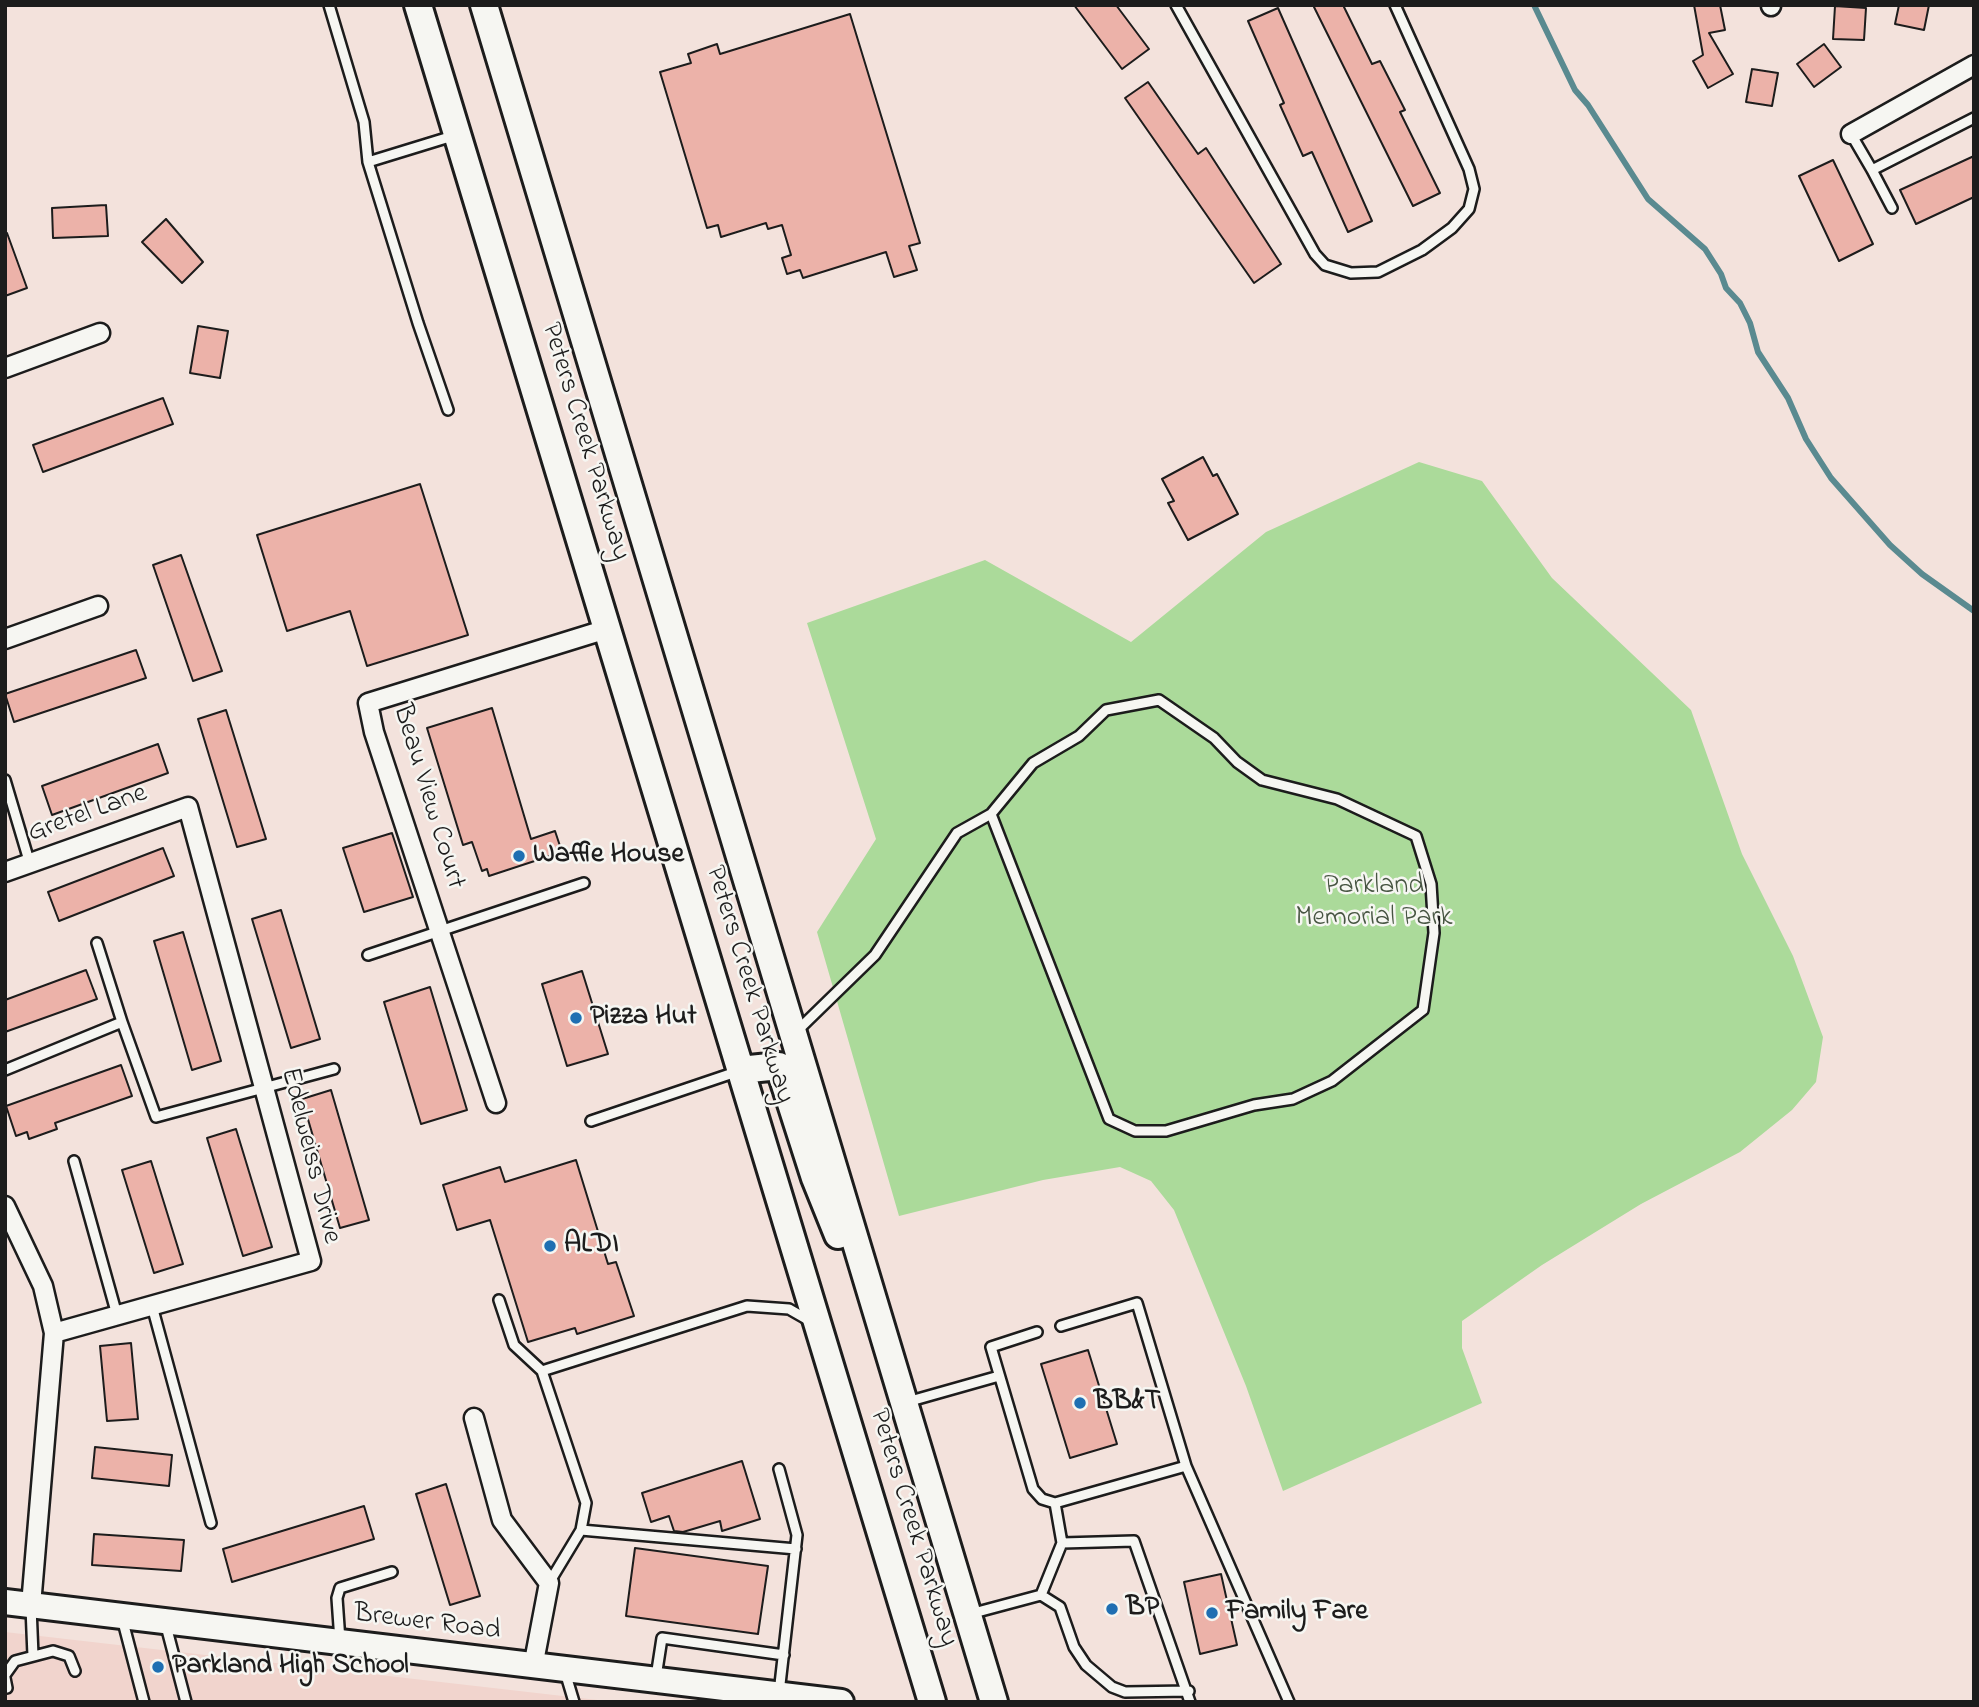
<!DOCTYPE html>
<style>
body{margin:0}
#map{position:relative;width:1979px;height:1707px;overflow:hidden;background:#f3e2dc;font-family:"Indie Flower",sans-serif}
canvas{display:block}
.frame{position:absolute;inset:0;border:7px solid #1c1c1c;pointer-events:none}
</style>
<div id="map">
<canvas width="1979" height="1707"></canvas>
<div class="frame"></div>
</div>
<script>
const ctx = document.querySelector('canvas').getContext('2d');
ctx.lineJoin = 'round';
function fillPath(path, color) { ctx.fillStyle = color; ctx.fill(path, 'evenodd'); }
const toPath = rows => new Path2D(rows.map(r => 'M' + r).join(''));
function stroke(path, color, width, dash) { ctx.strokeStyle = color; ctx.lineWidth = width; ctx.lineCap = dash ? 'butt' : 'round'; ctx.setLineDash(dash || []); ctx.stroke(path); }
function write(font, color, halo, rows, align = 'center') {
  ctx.font = font + ' "Indie Flower",sans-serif'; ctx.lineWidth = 5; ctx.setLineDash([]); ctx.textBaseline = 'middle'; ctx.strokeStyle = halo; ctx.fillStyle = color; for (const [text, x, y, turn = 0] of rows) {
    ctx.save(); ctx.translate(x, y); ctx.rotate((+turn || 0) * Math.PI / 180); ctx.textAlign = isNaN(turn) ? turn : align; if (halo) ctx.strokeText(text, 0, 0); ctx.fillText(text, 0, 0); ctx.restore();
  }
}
fillPath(toPath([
 [5,1632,615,1702,5,1702]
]), '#f1d4cd');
fillPath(toPath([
 [1419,462,1482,481,1552,578,1691,710,1742,854,1793,956,1823,1037,1816,1082,1792,1110,1740,1152,1641,1204,1542,1265,1462,1321,1462,1348,1482,1403,1283,1491,1246,1386,1174,1210,1151,1181,1120,1167,1043,1180,899,1216,817,932,876,839,807,623,985,560,1131,642,1266,532]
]), '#abda9a');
stroke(toPath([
 [1534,5,1575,90,1588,105,1648,199,1705,249,1721,274,1726,288,1740,303,1750,323,1758,352,1788,398,1806,439,1831,478,1890,545,1922,574,1974,611]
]), '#5a8a90', 6);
const building = toPath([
 [1074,5,1116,5,1149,49,1122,69,1074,5],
 [1313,5,1343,5,1372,64,1380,61,1405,110,1400,112,1440,193,1413,206,1313,5],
 [1694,5,1720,5,1725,30,1709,33,1733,74,1708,88,1693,61,1703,55,1694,5],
 [1899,5,1929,5,1924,30,1895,24,1899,5],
 [1835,6,1866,8,1864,40,1833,39,1835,6],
 [1278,8,1372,221,1348,232,1312,152,1303,156,1280,105,1284,103,1248,21,1278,8],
 [850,14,920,243,909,246,917,270,894,277,886,252,803,278,800,270,787,274,782,258,791,255,782,225,768,229,766,223,721,237,718,225,707,228,660,72,691,63,688,54,717,44,720,54,850,14],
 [1824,44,1841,67,1814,87,1797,64,1824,44],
 [1752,69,1778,73,1772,106,1746,102,1752,69],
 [1148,82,1198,154,1206,148,1281,264,1254,283,1125,98,1148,82],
 [1974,156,1974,197,1916,224,1900,190,1974,156],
 [1833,160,1873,244,1839,261,1799,176,1833,160],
 [106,205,108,236,53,238,52,208,106,205],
 [166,219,203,262,182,283,142,242,166,219],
 [7,233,27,288,5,296,5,234,7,233],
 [198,326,228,331,220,378,190,373,198,326],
 [163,398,173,424,43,472,33,445,163,398],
 [1203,457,1213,476,1217,474,1238,514,1188,540,1168,503,1174,501,1162,479,1203,457],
 [420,484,468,635,367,666,350,611,287,631,257,535,420,484],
 [181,555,222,671,193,681,153,565,181,555],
 [136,650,146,678,14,722,5,694,136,650],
 [492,708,531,839,555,831,562,852,489,876,487,869,482,871,472,842,463,845,427,728,492,708],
 [226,710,266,839,237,847,198,719,226,710],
 [158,744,168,773,52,815,42,786,158,744],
 [392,833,413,897,364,912,343,848,392,833],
 [163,848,174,876,59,921,48,892,163,848],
 [281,910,320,1039,291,1048,252,919,281,910],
 [183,932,221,1061,192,1070,154,941,183,932],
 [86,970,97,999,5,1032,5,1000,86,970],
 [582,971,608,1054,567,1066,542,984,582,971],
 [430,987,467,1110,421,1124,384,1002,430,987],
 [121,1065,132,1096,55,1123,57,1129,29,1139,27,1132,16,1136,6,1106,121,1065],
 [331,1090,369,1220,340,1228,302,1099,331,1090],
 [236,1129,272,1247,243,1256,207,1138,236,1129],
 [576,1160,608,1264,616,1262,634,1316,577,1334,575,1328,528,1342,490,1220,457,1230,443,1185,500,1167,505,1182,576,1160],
 [151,1161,183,1264,154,1273,122,1170,151,1161],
 [131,1343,138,1419,107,1421,100,1346,131,1343],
 [1088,1350,1117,1444,1070,1458,1041,1364,1088,1350],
 [95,1447,172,1455,169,1486,92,1478,95,1447],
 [742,1461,760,1519,722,1531,720,1521,683,1532,674,1531,669,1516,651,1522,642,1493,742,1461],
 [446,1484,480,1596,450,1605,416,1494,446,1484],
 [364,1506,374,1539,232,1582,223,1549,364,1506],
 [94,1534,184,1540,181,1571,92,1565,94,1534],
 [635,1548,768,1566,758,1634,626,1616,635,1548],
 [1221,1574,1237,1645,1200,1654,1184,1582,1221,1574]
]);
fillPath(building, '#ecb2a9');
stroke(building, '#1c1c1c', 2);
const lane = toPath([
 [329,5,364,122,368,162,418,323,448,410],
 [1176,5,1315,254,1325,265,1351,273,1378,272,1422,250,1452,228,1469,209,1474,189,1469,169,1395,5],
 [1851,134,1872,170,1974,118],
 [368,162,456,135],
 [1872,170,1892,208],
 [1159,700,1214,738,1237,762,1262,780,1337,799,1416,836,1431,884,1434,933,1423,1010,1332,1081,1293,1099,1254,1105,1166,1131,1135,1131,1109,1119,991,814,1033,763,1079,736,1106,710,1159,700],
 [5,780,30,864],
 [97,943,122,1022],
 [368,955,584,883],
 [797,1031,875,955,957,833,991,814],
 [5,1070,122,1022,156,1117,334,1069],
 [591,1121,739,1071],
 [74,1161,117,1315],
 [499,1300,514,1345,542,1371,747,1306,789,1309,810,1321],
 [152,1306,211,1523],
 [1061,1326,1137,1303,1186,1466,1289,1702],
 [1037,1332,991,1347,1033,1489,1042,1499,1055,1503,1186,1466],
 [542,1371,586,1503,581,1530,549,1583],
 [907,1402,999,1376],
 [779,1469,797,1535,779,1693],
 [1055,1503,1062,1543],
 [581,1530,796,1549],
 [1041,1595,1060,1607,1074,1647,1086,1665,1112,1687,1125,1692,1189,1691],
 [31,1607,33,1656],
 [970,1614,1041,1595,1062,1543,1134,1541,1190,1702],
 [122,1618,144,1702],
 [165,1622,186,1702],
 [340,1641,337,1598,340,1588,392,1572],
 [565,1672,574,1702],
 [5,1675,15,1661,53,1651,69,1656,75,1671],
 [656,1677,662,1638,784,1655],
 [5,1678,7,1688]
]);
const street = toPath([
 [1771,6,1771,5],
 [1851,134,1974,65],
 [5,368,100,333],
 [5,639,98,606],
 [5,872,188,807,311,1261,54,1333],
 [496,1103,374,732,368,703,607,629],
 [5,1206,43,1286,54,1333,31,1605],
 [474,1418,502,1520,549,1583,533,1667]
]);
const secondary = toPath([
 [5,1602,841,1702]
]);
const primary = toPath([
 [418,5,932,1702],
 [484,5,994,1702],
 [740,1070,779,1066,815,1178,838,1235]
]);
stroke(lane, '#1c1c1c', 14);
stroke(street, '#1c1c1c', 23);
stroke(secondary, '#1c1c1c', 30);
stroke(primary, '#1c1c1c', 32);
stroke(lane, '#f6f6f2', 9);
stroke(street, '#f6f6f2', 18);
stroke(secondary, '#f6f6f2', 24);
stroke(primary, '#f6f6f2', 26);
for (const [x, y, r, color] of [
 [519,856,7,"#1f6fb2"],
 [576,1018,7,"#1f6fb2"],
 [550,1246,7,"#1f6fb2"],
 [1080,1403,7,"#1f6fb2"],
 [1112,1609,7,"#1f6fb2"],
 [1212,1613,7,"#1f6fb2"],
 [158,1667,7,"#1f6fb2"]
]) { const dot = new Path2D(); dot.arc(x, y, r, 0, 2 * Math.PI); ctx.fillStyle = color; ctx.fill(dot); stroke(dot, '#f6f6f2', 2.5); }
write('28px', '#1c1c1c', '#f6f6f2', [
 ["Peters Creek Parkway",584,442,73],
 ["Beau View Court",427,797,73],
 ["Gretel Lane",88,815,-20],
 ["Peters Creek Parkway",748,985,73],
 ["Edelweiss Drive",309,1156,76],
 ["Peters Creek Parkway",912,1528,73],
 ["Brewer Road",427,1624,7]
]);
write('bold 28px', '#1c1c1c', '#f6f6f2', [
 ["Waffle House",533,856],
 ["Pizza Hut",590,1018],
 ["ALDI",564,1246],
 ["BB&T",1094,1403],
 ["BP",1126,1609],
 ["Family Fare",1226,1613],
 ["Parkland High School",172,1667]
], 'left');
write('28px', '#475542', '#f6f6f2', [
 ["Parkland",1374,887],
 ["Memorial Park",1374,919]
]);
</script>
